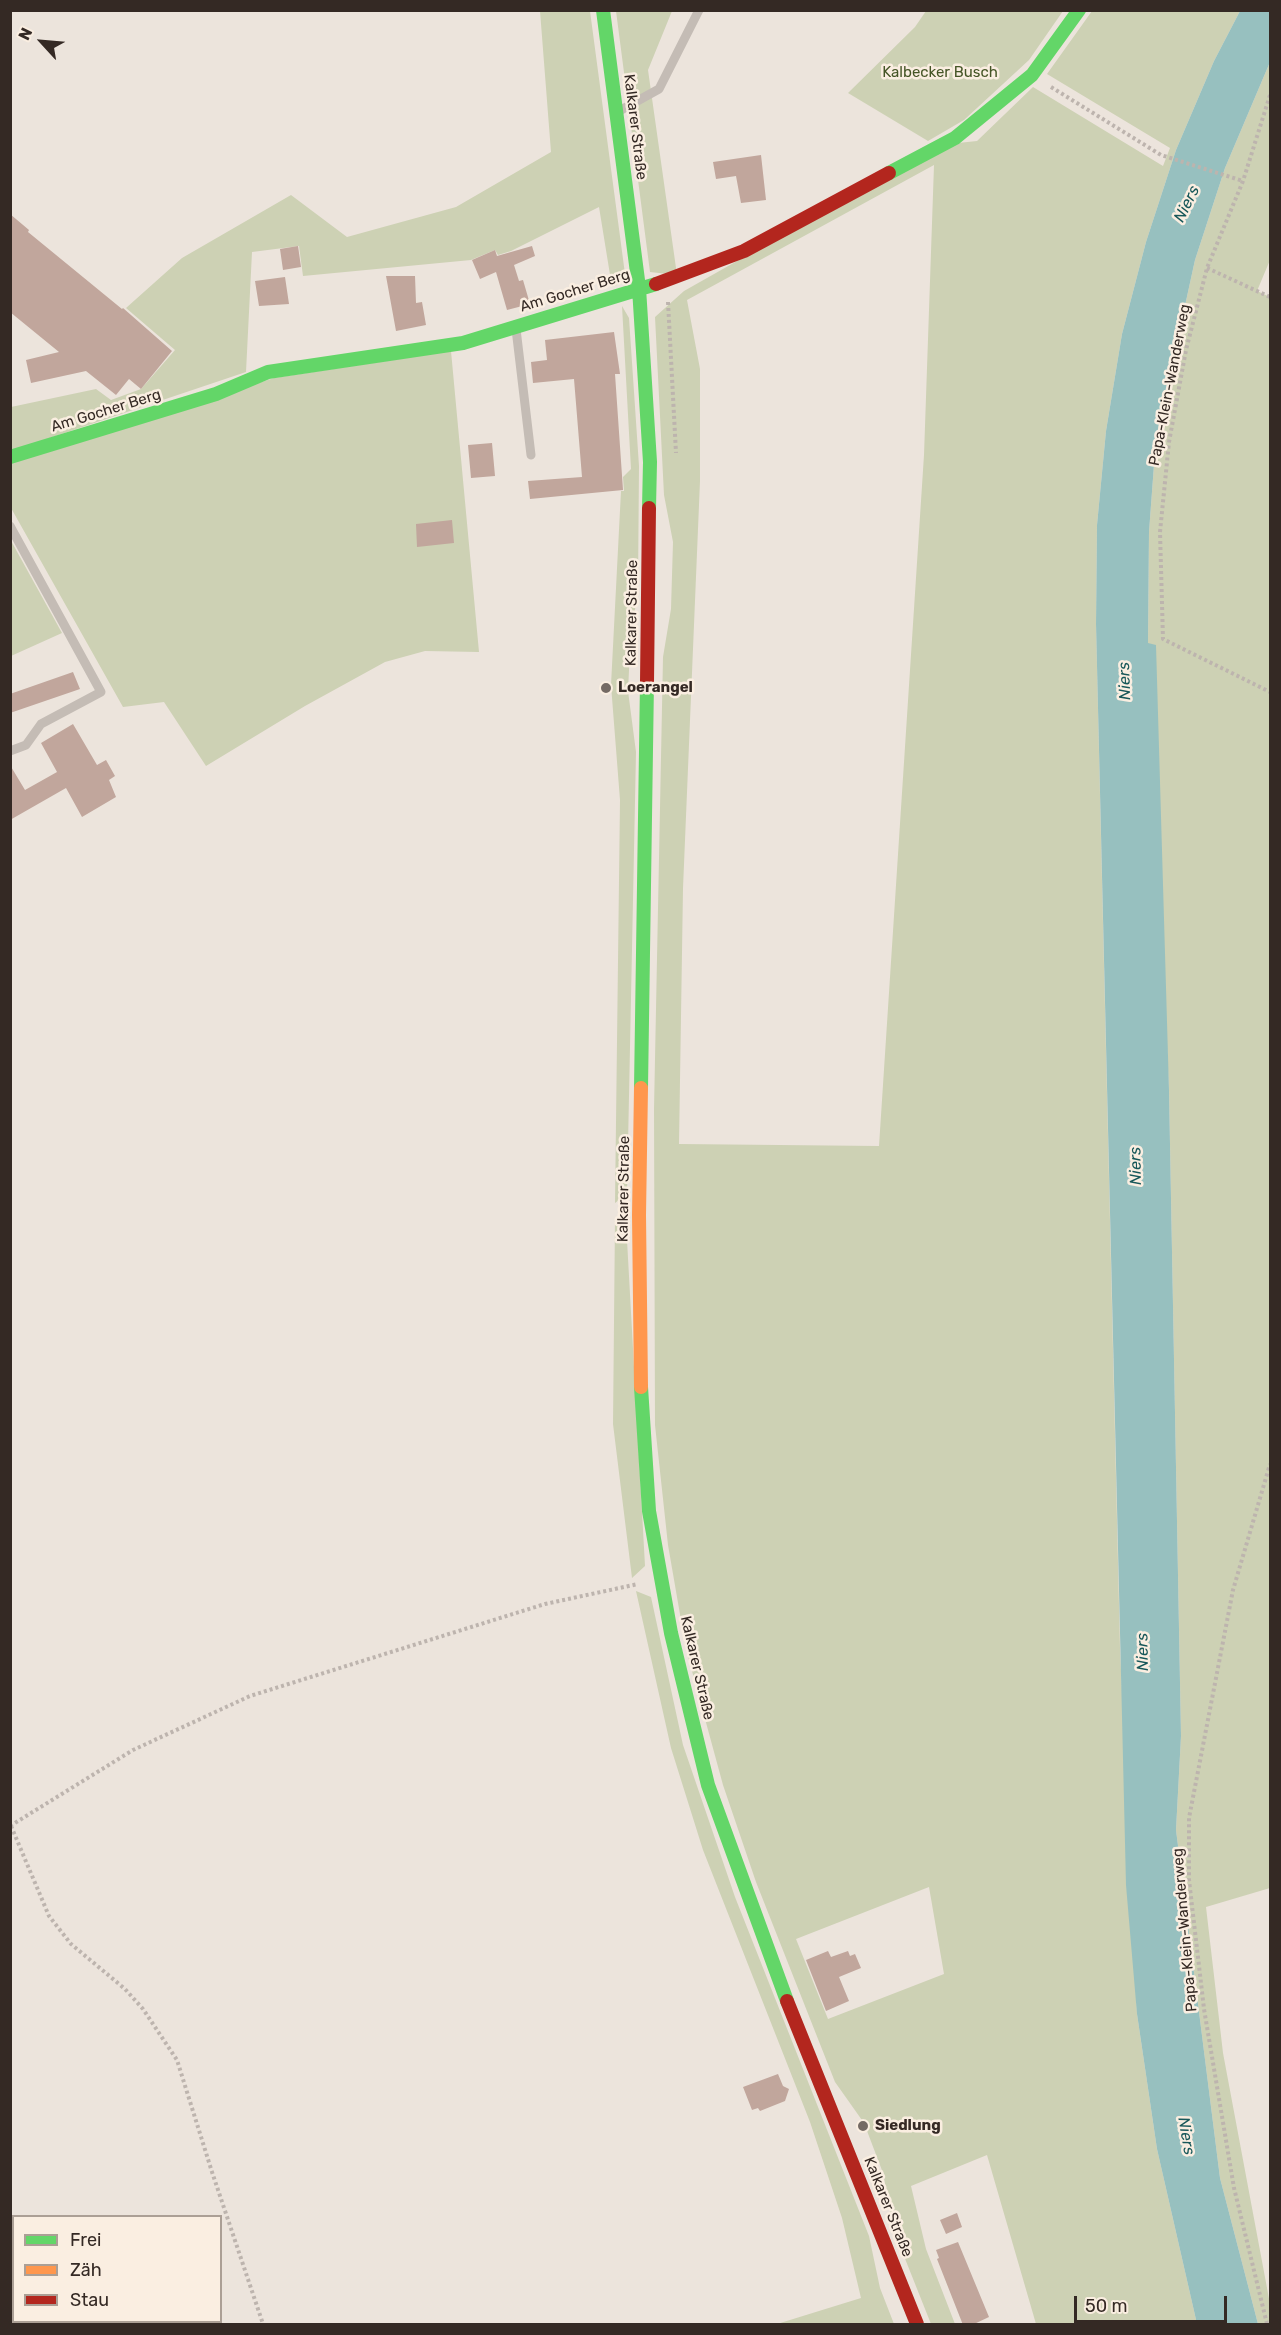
<!DOCTYPE html>
<meta charset="utf-8">
<style>
body{margin:0}
#map{position:relative;width:1281px;height:2335px;overflow:hidden;background:#ece4dc;font-family:Rubik,sans-serif}
canvas{display:block}
.frame{position:absolute;inset:0;border:12px solid #342924;pointer-events:none}
.legend{position:absolute;left:12px;top:2215px;width:210px;height:108px;box-sizing:border-box;background:#faeee1;border:2px solid #ab9f95;margin:0;padding:8px 10px;list-style:none;font-size:18px;color:#342924}
.legend li{display:flex;align-items:center;gap:12px;height:30px}
.legend b{width:30px;border:2px solid #ab9f95}
.north{position:absolute;left:12px;top:12px;width:60px;height:60px;-webkit-text-stroke:4px #faeee1;paint-order:stroke;rotate:296deg;font-size:16px;font-weight:700;line-height:24px;text-align:center;color:#342924}
.north::after{content:'';display:block;margin:auto;width:21px;height:27px;background:#342924;clip-path:polygon(50% 0,100% 100%,50% 72%,0 100%)}
.scale{position:absolute;left:1074px;top:2296px;width:153px;height:27px;box-sizing:border-box;border:3px solid #342924;border-top:0;padding-left:8px;font-size:18px;line-height:21px;white-space:nowrap;color:#342924;-webkit-text-stroke:4px #faeee1;paint-order:stroke}
</style>
<div id="map">
<canvas width="1281" height="2335"></canvas>
<div class="frame"></div>
<ul class="legend">
<li><b style="height:8px;background:#63d668"></b>Frei</li>
<li><b style="height:8px;background:#ff974d"></b>Zäh</li>
<li><b style="height:8px;background:#b3261e"></b>Stau</li>
</ul>
<div class="north">N</div>
<div class="scale">50 m</div>
</div>
<script>
const ctx = document.querySelector('canvas').getContext('2d');
ctx.lineJoin = 'round';
function fillPath(path, color) { ctx.fillStyle = color; ctx.fill(path, 'evenodd'); }
const toPath = rows => new Path2D(rows.map(r => 'M' + r).join(''));
function stroke(path, color, width, dash) { ctx.strokeStyle = color; ctx.lineWidth = width; ctx.lineCap = dash ? 'butt' : 'round'; ctx.setLineDash(dash || []); ctx.stroke(path); }
function write(font, color, halo, rows, align = 'center') {
  ctx.font = font + ' Rubik,sans-serif'; ctx.lineWidth = 5; ctx.setLineDash([]); ctx.textBaseline = 'middle'; ctx.strokeStyle = halo; ctx.fillStyle = color; for (const [text, x, y, turn = 0] of rows) {
    ctx.save(); ctx.translate(x, y); ctx.rotate((+turn || 0) * Math.PI / 180); ctx.textAlign = isNaN(turn) ? turn : align; if (halo) ctx.strokeText(text, 0, 0); ctx.fillText(text, 0, 0); ctx.restore();
  }
}
fillPath(toPath([
 [540,11,590,11,625,274,622,283,612,287,599,207,511,251,498,255,495,250,471,260,303,276,299,246,252,252,246,372,11,451,11,407,96,389,111,400,141,389,175,350,126,308,182,258,291,195,347,237,456,207,551,152],
 [616,11,672,11,648,70,677,275,650,272],
 [926,11,1063,11,1029,60,964,120,928,141,848,93,915,27],
 [1092,11,1240,11,1214,61,1176,150,1146,242,1122,334,1106,431,1097,525,1096,624,1120,1648,1137,2014,1157,2149,1197,2324,1036,2324,987,2155,911,2186,926,2249,955,2324,931,2324,894,2231,883,2173,864,2123,835,2082,756,1882,723,1785,686,1649,668,1545,655,1425,654,1109,663,657,671,609,673,542,664,495,655,317,684,291,845,200,958,143,977,141,1033,87,1163,166,1170,148,1047,74],
 [934,165,924,455,879,1146,679,1144,683,888,700,481,700,369,687,300],
 [929,1887,944,1974,828,2019,796,1939],
 [1270,62,1270,260,1257,291,1270,297,1270,1888,1206,1907,1223,2053,1270,2304,1270,2324,1258,2324,1220,2178,1176,1830,1181,1736,1169,1090,1148,643,1149,532,1156,438,1195,260,1225,168],
 [622,306,629,318,639,466,638,586,630,649,628,691,636,752,627,1194,615,1203,620,800,611,685,621,491,624,491,623,477,631,469],
 [451,351,479,652,425,651,385,662,305,706,206,766,164,702,123,707,11,508,10,463,274,378],
 [10,539,62,633,11,656,10,656],
 [615,1219,627,1240,645,1566,632,1578,613,1424],
 [636,1591,651,1597,683,1745,735,1897,869,2236,880,2288,894,2324,777,2324,861,2298,842,2218,810,2122,703,1850,671,1748]
]), '#cdd1b4');
fillPath(toPath([
 [1240,11,1270,11,1270,62,1225,168,1195,260,1156,438,1149,532,1148,643,1156,645,1169,1090,1181,1736,1176,1830,1220,2178,1258,2324,1197,2324,1157,2149,1137,2014,1126,1885,1096,624,1097,525,1106,431,1122,334,1146,242,1176,150,1214,61]
]), '#97c0bf');
fillPath(toPath([
 [761,155,766,200,741,203,736,176,716,179,713,162],
 [10,214,29,230,28,232,122,309,123,308,172,351,141,389,129,379,116,395,86,371,31,383,26,360,59,352,10,312],
 [298,246,301,267,283,270,280,249],
 [532,246,535,256,514,265,519,281,523,280,530,304,507,310,496,272,480,279,472,260,495,250,497,256],
 [386,276,415,276,416,303,422,302,426,325,396,331],
 [285,277,289,304,259,306,255,281],
 [614,332,620,374,615,374,623,490,530,499,528,481,582,477,574,379,533,383,531,362,547,360,545,340],
 [492,443,495,476,471,478,468,445],
 [452,520,454,543,417,547,416,524],
 [73,672,80,689,10,713,10,694],
 [73,724,97,765,106,760,115,776,109,780,116,797,82,817,66,788,10,820,10,765,25,790,57,772,41,743],
 [828,1951,831,1957,848,1951,850,1956,855,1954,861,1968,839,1977,849,2001,826,2011,806,1960],
 [778,2074,783,2086,789,2089,785,2101,760,2111,758,2108,752,2110,743,2087],
 [957,2213,962,2227,946,2234,940,2220],
 [958,2242,989,2317,972,2325,963,2325,937,2259,939,2258,936,2250]
]), '#c1a69c');
stroke(toPath([
 [1051,87,1161,155,1243,181],
 [1270,95,1243,181,1207,268,1186,350,1169,442,1160,532,1163,639,1270,692],
 [1207,268,1270,297],
 [668,302,676,453],
 [10,1826,133,1750,250,1696,545,1604,638,1584],
 [11,1826,49,1916,71,1944,125,1989,143,2009,177,2060,212,2172,263,2324],
 [1267,2324,1234,2188,1204,2009,1189,1880,1189,1818,1233,1590,1270,1464]
]), '#bdb4ae', 4, [3, 3]);
stroke(toPath([
 [621,110,659,89,699,10],
 [516,329,531,455],
 [10,526,101,692,41,724,26,745,10,751]
]), '#c4bcb5', 9);
stroke(toPath([
 [603,10,639,288,650,462,649,508],
 [889,173,955,138,1032,75,1079,10],
 [10,457,216,394,268,372,463,343,656,284],
 [641,1088,647,682],
 [641,1387,649,1511,671,1633,708,1785,787,2001]
]), '#63d668', 14);
stroke(toPath([
 [641,1088,639,1215,641,1387]
]), '#ff974d', 14);
stroke(toPath([
 [656,284,744,251,889,173],
 [647,682,649,508],
 [787,2001,917,2324]
]), '#b3261e', 14);
for (const [x, y, r, color] of [
 [606,688,6,"#746a64"],
 [863,2126,6,"#746a64"]
]) { const dot = new Path2D(); dot.arc(x, y, r, 0, 2 * Math.PI); ctx.fillStyle = color; ctx.fill(dot); stroke(dot, '#faeee1', 2); }
write('15px', '#455526', '#faeee1', [
 ["Kalbecker Busch",940,73]
]);
write('15px', '#342924', '#faeee1', [
 ["Kalkarer Straße",635,127,83],
 ["Am Gocher Berg",575,291,-17],
 ["Papa-Klein-Wanderweg",1170,385,-79],
 ["Am Gocher Berg",106,411,-17],
 ["Kalkarer Straße",632,613,-89],
 ["Kalkarer Straße",624,1189,-89],
 ["Kalkarer Straße",697,1668,77],
 ["Papa-Klein-Wanderweg",1185,1930,-95],
 ["Kalkarer Straße",888,2207,68]
]);
write('bold 15px', '#342924', '#faeee1', [
 ["Loerangel",618,688],
 ["Siedlung",875,2126]
], 'left');
write('italic 16px', '#175759', '#faeee1', [
 ["Niers",1187,204,-64],
 ["Niers",1125,681,-92],
 ["Niers",1136,1166,-91],
 ["Niers",1143,1652,-91],
 ["Niers",1186,2136,80]
]);
</script>
